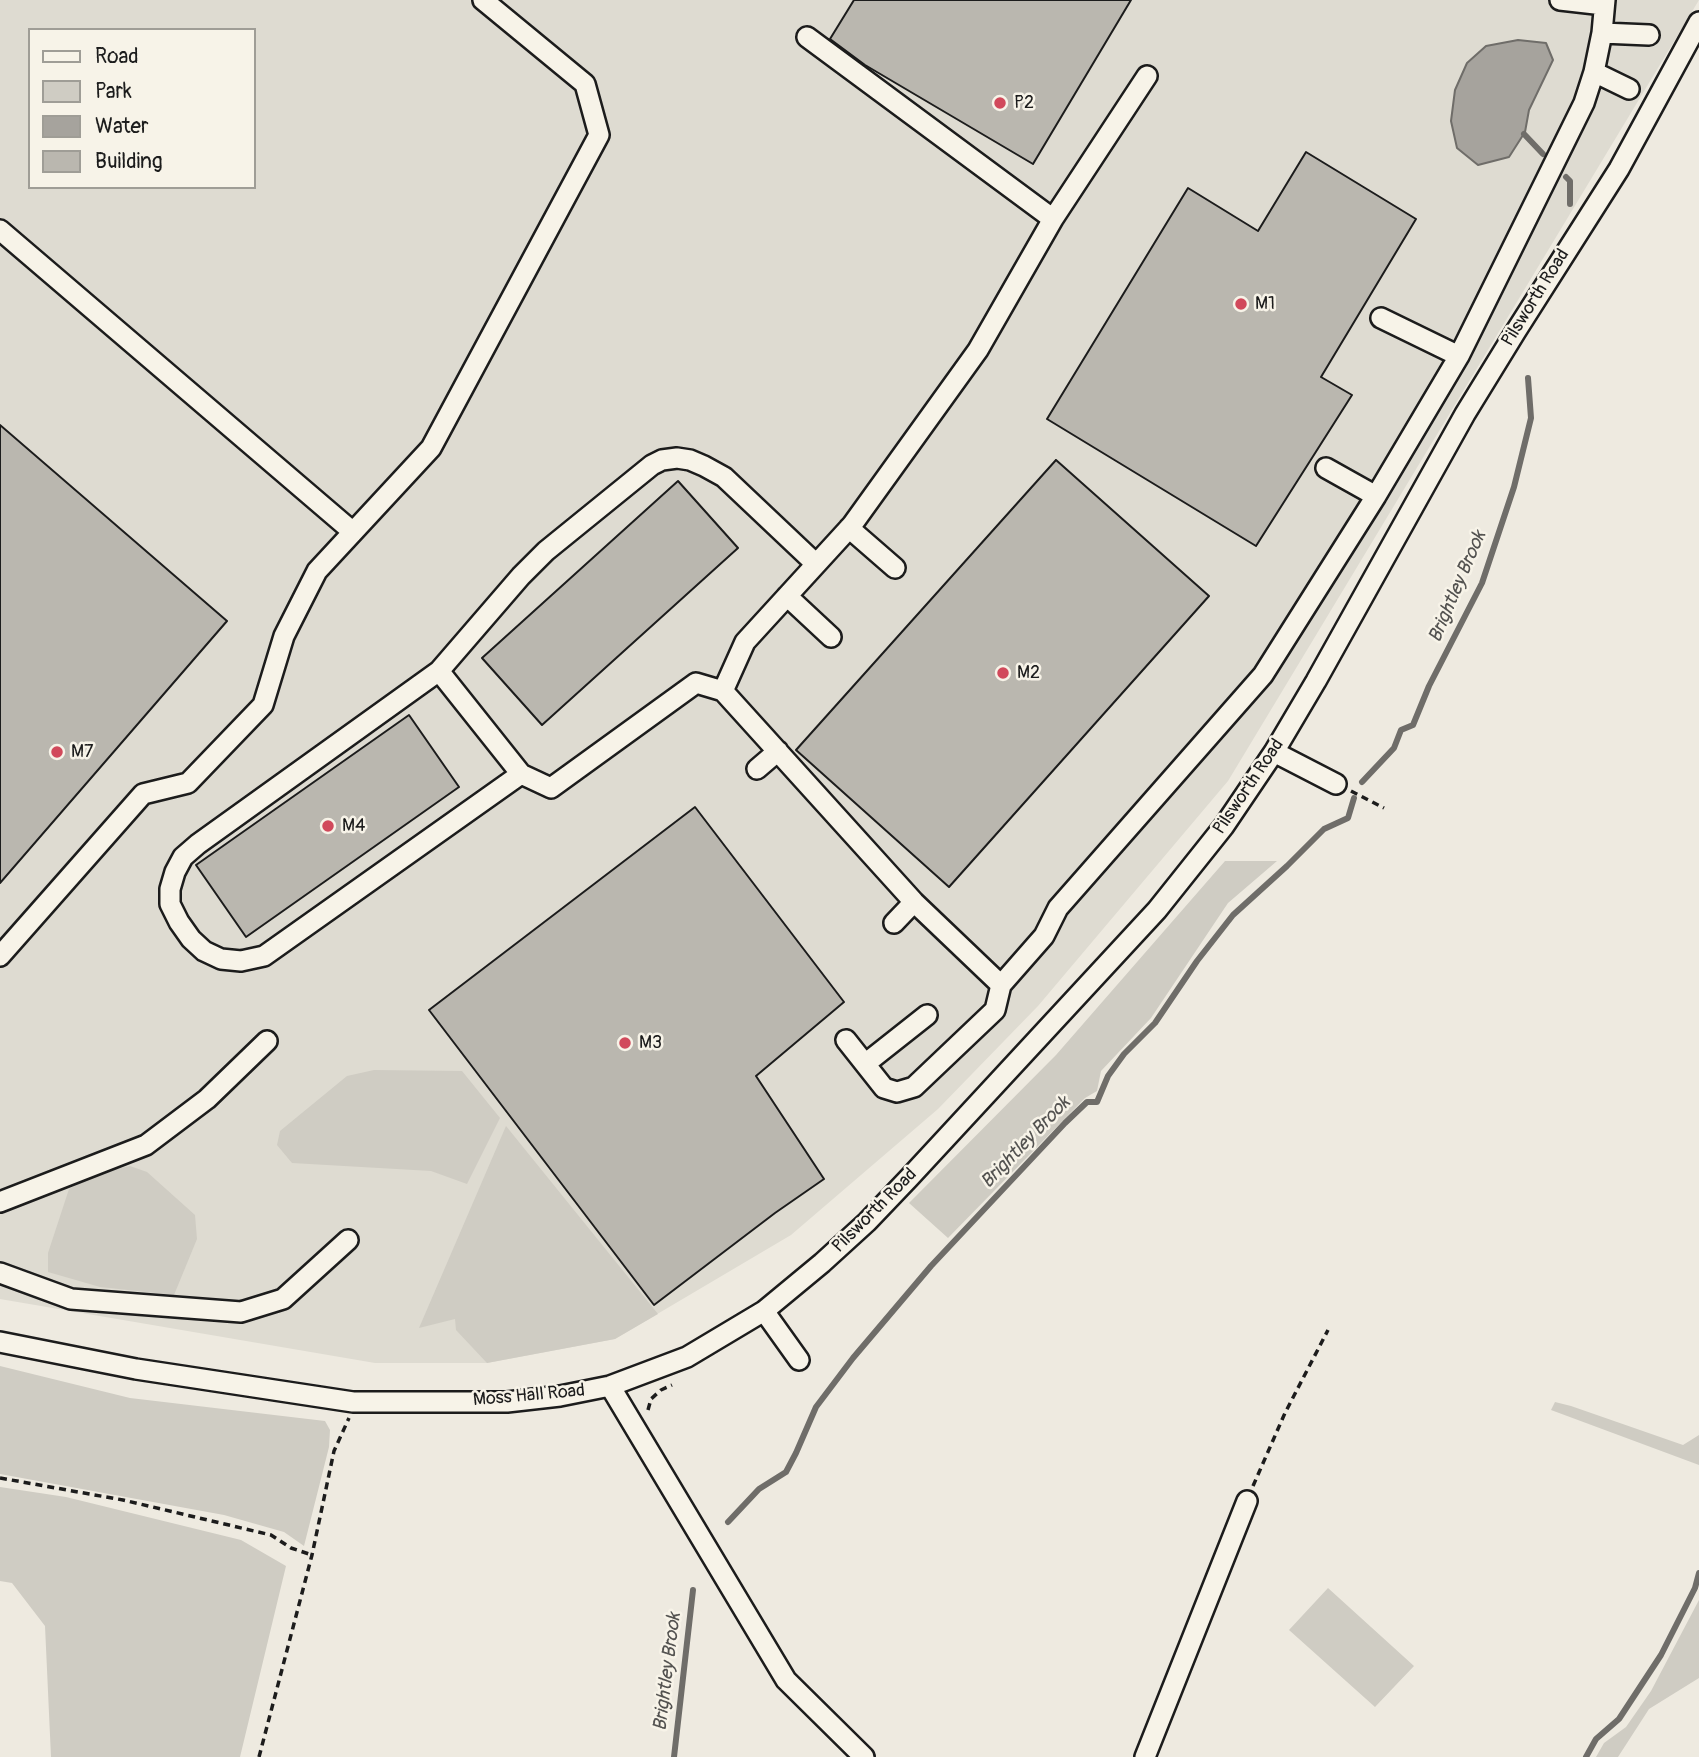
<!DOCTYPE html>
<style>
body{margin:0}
#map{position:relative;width:1699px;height:1757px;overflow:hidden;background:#eeeae0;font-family:Pangolin,sans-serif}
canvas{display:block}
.legend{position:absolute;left:28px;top:28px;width:228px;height:161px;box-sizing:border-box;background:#f7f3e8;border:2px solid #9f9d96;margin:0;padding:9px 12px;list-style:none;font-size:21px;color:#1c1c1c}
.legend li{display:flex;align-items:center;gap:14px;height:35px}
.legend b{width:35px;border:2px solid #9f9d96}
</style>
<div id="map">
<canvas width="1699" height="1757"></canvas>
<ul class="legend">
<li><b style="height:9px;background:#f7f3e8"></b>Road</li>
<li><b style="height:19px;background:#cfccc3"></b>Park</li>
<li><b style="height:19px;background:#a6a39d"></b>Water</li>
<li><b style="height:19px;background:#bab7af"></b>Building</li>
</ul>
</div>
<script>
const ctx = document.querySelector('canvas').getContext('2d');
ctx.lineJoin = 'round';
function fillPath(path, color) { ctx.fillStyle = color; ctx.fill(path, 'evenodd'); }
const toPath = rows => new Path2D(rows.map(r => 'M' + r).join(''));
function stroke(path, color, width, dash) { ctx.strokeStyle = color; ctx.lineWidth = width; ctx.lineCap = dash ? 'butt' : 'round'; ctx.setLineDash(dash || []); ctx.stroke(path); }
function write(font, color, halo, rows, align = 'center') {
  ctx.font = font + ' Pangolin,sans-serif'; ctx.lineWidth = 5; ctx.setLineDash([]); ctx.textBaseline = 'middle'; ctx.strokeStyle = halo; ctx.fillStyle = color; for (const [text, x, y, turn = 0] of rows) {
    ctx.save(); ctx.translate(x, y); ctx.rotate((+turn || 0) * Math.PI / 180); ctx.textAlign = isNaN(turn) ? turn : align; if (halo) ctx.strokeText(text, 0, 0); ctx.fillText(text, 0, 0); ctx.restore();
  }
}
fillPath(toPath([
 [0,0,1699,0,1228,781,1038,1006,938,1109,791,1235,615,1339,487,1363,375,1363,0,1299],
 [30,30,254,30,254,187,30,187]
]), '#dedbd1');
fillPath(toPath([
 [1225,861,1277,861,1228,903,1151,1018,1101,1071,1097,1091,1085,1098,948,1238,909,1203,1056,1055],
 [374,1070,462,1071,500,1118,467,1184,431,1171,292,1163,277,1145,280,1131,347,1076],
 [506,1126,658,1314,615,1339,487,1363,456,1330,455,1319,419,1328],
 [130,1166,147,1172,195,1215,197,1239,174,1295,100,1287,48,1272,48,1253,69,1189,99,1173],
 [0,1366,130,1398,325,1421,330,1430,329,1447,304,1546,284,1532,224,1515,0,1474],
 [1555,1402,1571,1406,1683,1445,1699,1435,1699,1465,1551,1410],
 [0,1487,66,1497,241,1540,286,1566,240,1757,51,1757,45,1626,12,1583,0,1581],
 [1328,1588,1414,1666,1375,1707,1289,1630],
 [1699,1600,1699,1678,1649,1709,1618,1757,1596,1757,1604,1743,1626,1727,1651,1691]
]), '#cfccc3');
const water = toPath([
 [1518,40,1546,43,1553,60,1529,110,1525,132,1509,157,1478,165,1457,148,1451,121,1455,90,1467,63,1486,46,1518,40]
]);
fillPath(water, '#a6a39d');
stroke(water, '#6f6d69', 2);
stroke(toPath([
 [1524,134,1543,154],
 [1566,177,1570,181,1570,204],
 [1362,782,1394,748,1401,730,1413,725,1429,686,1482,583,1514,487,1531,418,1528,378],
 [728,1522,759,1489,786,1472,796,1453,816,1407,853,1358,931,1266,1065,1123,1087,1102,1097,1102,1108,1076,1124,1054,1155,1023,1197,961,1233,915,1287,866,1324,829,1348,818,1354,798],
 [674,1757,693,1590],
 [1586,1757,1596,1739,1619,1719,1661,1655,1695,1588,1699,1573]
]), '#6f6d69', 6);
const building = toPath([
 [854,0,1131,0,1033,164,865,65,830,39,854,0],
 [1306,152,1416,219,1321,377,1352,395,1256,546,1047,419,1188,188,1258,231,1306,152],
 [0,425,227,621,0,883,0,425],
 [1056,460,1209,596,949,887,796,750,1056,460],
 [678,481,738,548,542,725,482,658,678,481],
 [409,715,459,787,246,937,196,865,409,715],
 [695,807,844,1002,756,1076,824,1179,775,1213,654,1305,429,1010,695,807]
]);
fillPath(building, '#bab7af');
stroke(building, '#1c1c1c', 2);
const minor = toPath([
 [1560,0,1604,5],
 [1602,33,1649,35],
 [807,37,1053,219],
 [1594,72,1629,89],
 [0,230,353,532],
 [1381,318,1459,356],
 [1326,468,1376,496],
 [849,528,895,568],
 [787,596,831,637],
 [439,671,521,774,551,788,696,683,723,691,914,902,1001,985,1044,936,1058,908,1263,675,1376,496,1459,356,1584,103,1594,72,1602,33,1605,0],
 [723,691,745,642,852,525,978,350,1053,219,1147,76],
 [1274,752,1336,784],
 [757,769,778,751],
 [521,774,264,956,241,961,221,959,204,951,191,939,179,922,170,904,170,889,175,872,183,857,198,844,439,671,521,576,546,551,652,465,662,460,677,458,690,460,704,466,724,477,816,564],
 [894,923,914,902],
 [0,956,143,794,188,783,263,705,284,636,317,571,431,448,599,135,585,84,483,0],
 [846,1040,884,1088,897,1092,914,1087,995,1010,1001,985],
 [865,1064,927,1015],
 [0,1202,146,1145,207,1099,267,1041],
 [0,1273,71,1299,241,1312,283,1299,348,1240],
 [764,1311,799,1360],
 [0,1342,136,1369,353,1402,507,1402,560,1396,610,1386,687,1357,764,1311,822,1263,867,1222,909,1178,1157,910,1224,826,1274,752,1316,681,1465,414,1516,331,1619,169,1699,22],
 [610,1386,786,1680,864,1757],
 [1145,1757,1247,1501]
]);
stroke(minor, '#1c1c1c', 24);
stroke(toPath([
 [1351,791,1384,808],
 [648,1410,651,1399,661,1390,672,1385],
 [0,1478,123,1500,271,1535,291,1548,312,1555],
 [1253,1486,1285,1413,1328,1330],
 [259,1757,312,1555,334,1451,349,1418]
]), '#1c1c1c', 3.5, [7, 5]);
stroke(minor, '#f7f3e8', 19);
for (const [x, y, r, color] of [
 [1000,103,7,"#d1495b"],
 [1241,304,7,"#d1495b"],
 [1003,673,7,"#d1495b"],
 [57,752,7,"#d1495b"],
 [328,826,7,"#d1495b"],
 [625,1043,7,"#d1495b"]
]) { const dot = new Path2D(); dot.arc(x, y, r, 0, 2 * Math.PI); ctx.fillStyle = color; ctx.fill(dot); stroke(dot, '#f7f3e8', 2.5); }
write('18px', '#1c1c1c', '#f7f3e8', [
 ["P2",1014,103],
 ["M1",1255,304],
 ["M2",1017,673],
 ["M7",71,752],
 ["M4",342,826],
 ["M3",639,1043]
], 'left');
write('18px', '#1c1c1c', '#f7f3e8', [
 ["Pilsworth Road",1536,298,-58],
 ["Pilsworth Road",1249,787,-56],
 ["Pilsworth Road",875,1211,-45],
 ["Moss Hall Road",529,1396,-5]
]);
write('italic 19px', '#535250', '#f7f3e8', [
 ["Brightley Brook",1458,587,-67],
 ["Brightley Brook",1026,1143,-46],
 ["Brightley Brook",668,1672,-83]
]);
</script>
